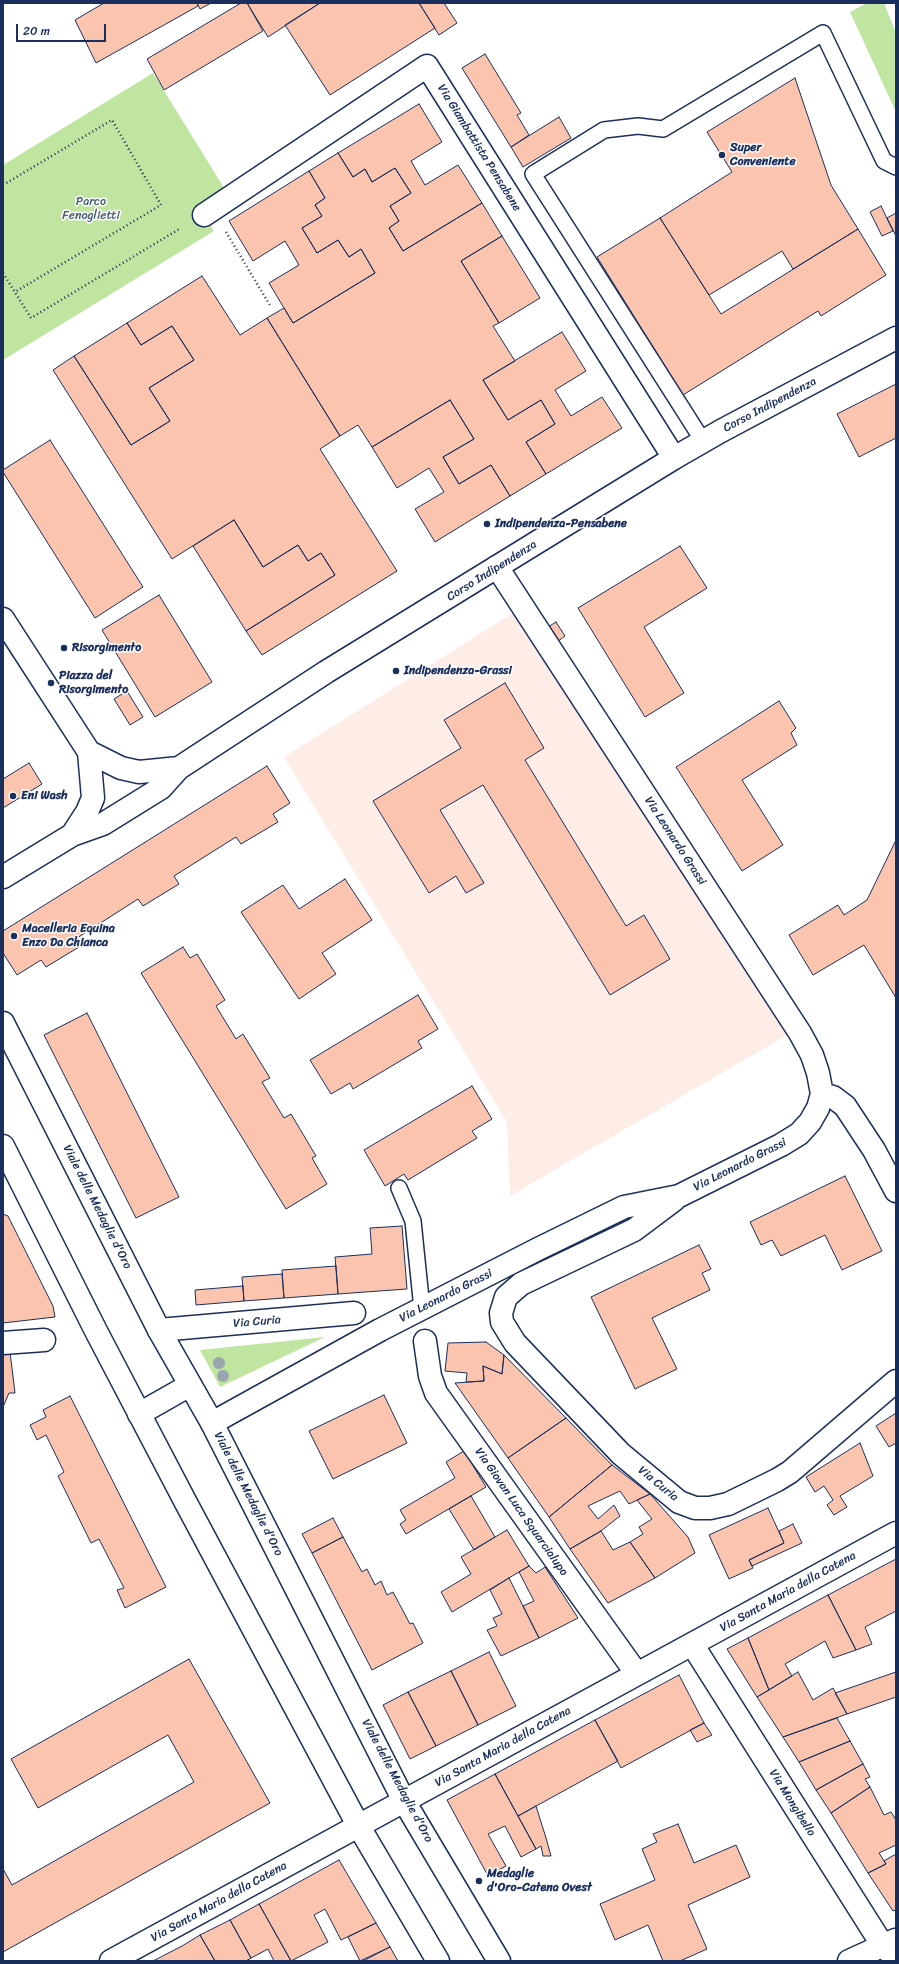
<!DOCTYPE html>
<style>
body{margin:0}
#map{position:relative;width:899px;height:1964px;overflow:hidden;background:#fff;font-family:Sriracha,sans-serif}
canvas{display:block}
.frame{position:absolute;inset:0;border:4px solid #1b2f5e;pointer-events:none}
.scale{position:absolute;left:16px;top:24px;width:90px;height:18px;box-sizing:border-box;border:2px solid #1b2f5e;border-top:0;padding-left:5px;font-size:12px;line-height:14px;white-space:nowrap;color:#1b2f5e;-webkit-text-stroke:3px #fff;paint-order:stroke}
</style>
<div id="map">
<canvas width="899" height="1964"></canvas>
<div class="frame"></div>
<div class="scale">20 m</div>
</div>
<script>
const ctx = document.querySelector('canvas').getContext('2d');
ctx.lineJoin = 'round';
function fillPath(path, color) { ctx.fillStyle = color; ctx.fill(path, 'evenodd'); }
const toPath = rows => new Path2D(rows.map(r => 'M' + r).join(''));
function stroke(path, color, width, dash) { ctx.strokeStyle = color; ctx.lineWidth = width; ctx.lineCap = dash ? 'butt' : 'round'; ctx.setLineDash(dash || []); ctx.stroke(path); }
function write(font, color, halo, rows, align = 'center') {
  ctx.font = font + ' Sriracha,sans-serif'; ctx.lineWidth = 3; ctx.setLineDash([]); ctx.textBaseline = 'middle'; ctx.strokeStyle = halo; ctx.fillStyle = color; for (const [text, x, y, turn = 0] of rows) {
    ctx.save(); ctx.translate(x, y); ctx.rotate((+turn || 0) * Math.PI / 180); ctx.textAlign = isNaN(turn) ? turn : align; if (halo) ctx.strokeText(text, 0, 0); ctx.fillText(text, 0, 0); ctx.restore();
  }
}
fillPath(toPath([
 [513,613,787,1035,510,1196,507,1122,284,757]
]), '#feede7');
fillPath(toPath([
 [867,3,884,3,896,33,896,112,850,12],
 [153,73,226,191,200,208,214,231,3,360,3,165],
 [325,1337,220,1387,200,1350]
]), '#bfe5a0');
const building = toPath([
 [104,3,197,3,198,6,96,63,75,20,104,3],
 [197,3,211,3,200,9,197,3],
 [241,3,247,3,263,31,164,90,147,59,241,3],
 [247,3,320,3,268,37,247,3],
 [320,3,419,3,435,28,330,95,285,25,320,3],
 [419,3,444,3,457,23,439,35,419,3],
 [485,54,521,113,517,115,529,135,511,147,462,68,485,54],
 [795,78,831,185,858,229,793,269,782,251,709,295,660,218,732,172,707,132,795,78],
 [419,104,442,142,411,161,425,185,458,165,482,203,403,251,389,228,399,221,390,206,411,193,395,168,372,182,365,169,353,177,338,153,419,104],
 [559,117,571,138,523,167,511,147,559,117],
 [338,153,353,177,365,169,372,182,395,168,411,193,390,206,399,221,389,228,403,251,482,203,502,236,461,261,499,323,493,326,515,361,483,380,508,420,541,400,555,424,526,442,546,474,510,496,491,465,459,484,443,457,474,439,450,400,372,447,358,425,340,436,267,318,284,308,293,323,375,273,361,249,349,257,338,240,317,253,302,228,322,216,315,205,325,198,309,171,338,153],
 [309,171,325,198,315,205,322,216,302,228,317,253,338,240,349,257,361,249,375,273,293,323,269,283,299,265,285,241,253,261,229,221,309,171],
 [881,206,893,231,882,236,870,212,881,206],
 [896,213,896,236,887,218,896,213],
 [660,218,721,314,858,229,886,275,821,316,818,311,683,395,597,257,660,218],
 [502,236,540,298,499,323,461,261,502,236],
 [202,276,240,335,267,318,340,436,320,449,397,571,262,655,246,631,335,575,321,553,308,561,298,545,263,567,234,520,172,559,53,370,74,356,131,445,170,421,149,388,194,360,172,326,141,345,127,323,202,276],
 [127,323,141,345,172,326,194,360,149,388,170,421,131,445,74,356,127,323],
 [562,332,586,371,555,390,571,416,602,397,622,428,546,474,526,442,555,424,541,400,508,420,483,380,562,332],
 [896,384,896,438,859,457,837,414,896,384],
 [450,400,474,439,443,457,459,484,491,465,510,496,435,542,415,509,444,492,429,468,397,488,372,447,450,400],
 [50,440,143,587,95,618,3,472,3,470,50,440],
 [234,520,263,567,298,545,308,561,321,553,335,575,246,631,193,546,234,520],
 [680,546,707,588,644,627,684,693,645,717,578,608,680,546],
 [159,595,212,682,155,717,102,630,159,595],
 [556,622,565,636,557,642,548,627,556,622],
 [505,683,544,748,525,760,626,926,644,915,670,959,610,995,483,785,440,810,484,883,466,893,456,876,429,893,373,801,461,748,444,720,505,683],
 [127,691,143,717,130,725,114,699,127,691],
 [779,701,796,728,791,733,797,745,742,780,783,845,742,871,676,767,779,701],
 [29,763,42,784,3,808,3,779,29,763],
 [267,766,290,803,273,814,278,822,241,844,236,837,174,876,179,884,143,906,138,899,74,940,79,947,46,967,41,960,17,975,3,953,3,931,267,766],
 [896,840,896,998,864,945,813,975,789,935,838,905,844,915,867,900,896,840],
 [345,879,372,920,322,953,336,974,299,999,241,912,283,885,299,909,345,879],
 [183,947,190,958,197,954,225,1000,216,1006,236,1039,243,1034,270,1078,262,1082,284,1118,291,1114,316,1156,312,1158,327,1184,286,1209,141,973,183,947],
 [418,995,438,1029,418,1041,422,1048,353,1089,350,1083,331,1094,310,1060,418,995],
 [87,1013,179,1197,136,1218,44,1035,87,1013],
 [472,1086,492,1119,472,1131,477,1138,408,1180,404,1174,385,1186,364,1150,472,1086],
 [845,1176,882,1251,842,1270,825,1235,781,1256,772,1240,761,1245,750,1222,845,1176],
 [3,1214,8,1216,53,1306,55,1317,3,1323,3,1214],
 [402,1226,407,1289,338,1294,335,1257,372,1254,370,1228,402,1226],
 [699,1245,711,1269,702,1273,710,1290,652,1318,677,1369,635,1389,591,1297,699,1245],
 [336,1266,338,1294,284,1298,282,1270,336,1266],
 [282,1274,284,1298,244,1301,242,1277,282,1274],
 [243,1286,244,1301,196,1305,195,1290,243,1286],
 [486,1342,504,1355,502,1374,483,1366,484,1381,466,1382,467,1373,445,1371,448,1343,486,1342],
 [10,1352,15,1393,9,1393,3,1407,3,1353,10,1352],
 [504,1355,566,1418,508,1458,455,1383,484,1381,483,1366,502,1374,504,1355],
 [384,1395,407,1443,333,1479,309,1431,384,1395],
 [70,1396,166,1587,125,1608,117,1590,124,1588,99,1539,91,1543,58,1476,64,1472,46,1435,37,1440,30,1425,46,1417,43,1410,70,1396],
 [896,1413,896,1443,889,1447,876,1426,896,1413],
 [566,1418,612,1465,549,1517,508,1458,566,1418],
 [860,1443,873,1476,840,1496,847,1507,834,1515,827,1505,833,1500,824,1486,815,1492,806,1477,860,1443],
 [464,1451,486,1487,406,1534,400,1524,406,1520,400,1510,455,1478,446,1462,464,1451],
 [612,1465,650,1494,629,1504,620,1491,588,1506,598,1519,614,1505,620,1516,601,1531,570,1549,549,1517,612,1465],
 [650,1494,688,1537,695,1553,655,1578,630,1542,643,1534,639,1527,652,1519,637,1500,650,1494],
 [471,1496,495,1537,474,1550,449,1509,471,1496],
 [768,1508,784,1543,749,1560,753,1568,729,1579,709,1535,768,1508],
 [333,1518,343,1537,312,1553,302,1534,333,1518],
 [793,1524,802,1543,752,1566,749,1560,784,1543,779,1531,793,1524],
 [507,1530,529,1566,452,1612,441,1592,471,1574,461,1557,507,1530],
 [601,1531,613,1550,630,1542,655,1578,608,1603,570,1549,601,1531],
 [343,1537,362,1572,367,1569,375,1585,381,1581,387,1595,393,1592,410,1624,413,1623,423,1643,372,1670,312,1553,343,1537],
 [896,1559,896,1611,865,1627,872,1644,856,1650,828,1595,896,1559],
 [529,1566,536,1573,545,1567,578,1618,539,1638,523,1606,534,1601,519,1572,529,1566],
 [509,1578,539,1638,501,1656,487,1630,497,1626,493,1618,502,1614,490,1590,509,1578],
 [828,1595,856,1650,833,1658,825,1641,785,1664,792,1676,769,1690,748,1638,828,1595],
 [748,1638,769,1690,757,1697,727,1649,748,1638],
 [489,1652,516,1706,478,1725,451,1671,489,1652],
 [189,1659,270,1803,3,1952,3,1869,12,1885,194,1782,168,1735,38,1808,11,1759,189,1659],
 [451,1671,478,1725,436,1746,408,1692,451,1671],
 [798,1672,813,1700,833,1688,847,1714,783,1737,757,1697,798,1672],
 [896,1672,896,1697,847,1714,835,1693,896,1672],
 [679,1675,704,1723,621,1768,595,1720,679,1675],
 [408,1692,436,1746,410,1759,383,1705,408,1692],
 [837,1718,850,1741,799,1762,783,1737,837,1718],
 [595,1720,618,1761,518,1816,495,1774,595,1720],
 [704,1723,712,1735,697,1742,690,1730,704,1723],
 [850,1741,863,1764,816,1790,799,1762,850,1741],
 [863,1764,870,1777,865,1779,870,1787,831,1813,816,1790,863,1764],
 [495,1774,536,1849,521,1857,505,1826,488,1834,506,1866,488,1876,447,1800,495,1774],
 [870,1787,884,1815,891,1812,896,1820,896,1845,879,1853,886,1864,868,1873,831,1813,870,1787],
 [536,1806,546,1838,551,1856,543,1856,541,1846,536,1849,518,1816,536,1806],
 [678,1824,694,1863,736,1845,750,1877,688,1905,707,1949,680,1961,663,1961,648,1925,615,1940,600,1904,655,1880,642,1849,657,1842,653,1834,678,1824],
 [896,1854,896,1910,893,1911,868,1873,886,1864,884,1861,896,1854],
 [339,1860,376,1923,341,1940,325,1909,314,1915,328,1942,291,1961,259,1904,339,1860],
 [259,1904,291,1961,274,1961,268,1949,251,1958,230,1920,259,1904],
 [230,1920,251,1958,246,1961,215,1961,200,1935,230,1920],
 [376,1923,390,1947,360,1961,348,1937,376,1923],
 [200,1935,215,1961,153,1961,182,1946,200,1935],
 [390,1947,398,1961,363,1961,390,1947]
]);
fillPath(building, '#fbc4ae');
stroke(building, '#1b2f5e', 1);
const lane = toPath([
 [703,441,533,174,604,130,638,126,663,129,823,33,884,161,896,167],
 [399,1188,413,1221,422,1309]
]);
const street = toPath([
 [204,215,427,66,674,458],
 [822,1094,833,1097,845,1106,874,1150,896,1191],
 [674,1200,634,1230,521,1284,506,1297,501,1313,502,1322,515,1343,621,1454,679,1502,695,1508,710,1508,728,1504,777,1480,790,1472,896,1381],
 [159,1330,354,1313],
 [425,1341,430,1376,436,1393,637,1674],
 [3,1343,44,1340],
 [139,1414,190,1385],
 [212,1423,380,1330,538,1249,624,1207,679,1196,781,1145,799,1134,810,1122,818,1108,822,1094,818,1073,812,1055,800,1033,497,567],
 [692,1644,883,1946,896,1958],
 [404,1801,896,1533],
 [849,1961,895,1940]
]);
const secondary = toPath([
 [3,1023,159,1330,212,1423,404,1801,499,1961],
 [3,1146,96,1331,185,1501,358,1825,438,1961],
 [111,1961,404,1801]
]);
const primary = toPath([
 [3,619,89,752,93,798,87,812,72,835],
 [89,752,121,768,139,772,179,768],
 [3,877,72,835,103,824,161,788,179,768,326,672,674,458,721,431,896,338]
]);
stroke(lane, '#1b2f5e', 18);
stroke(street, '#1b2f5e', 25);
stroke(secondary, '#1b2f5e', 25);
stroke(primary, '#1b2f5e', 25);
stroke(toPath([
 [3,185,112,120,161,205,15,292],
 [226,232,271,307],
 [3,273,31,318,181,228]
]), '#1b2f5e', 2.5, [1, 3]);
stroke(lane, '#fff', 15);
stroke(street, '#fff', 22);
stroke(secondary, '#fff', 22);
stroke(primary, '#fff', 22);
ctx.fillStyle = '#98a5af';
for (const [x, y] of [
 [219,1363],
 [223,1376]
]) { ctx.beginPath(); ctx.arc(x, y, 6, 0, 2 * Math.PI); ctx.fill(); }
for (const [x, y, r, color] of [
 [722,155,4,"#1b2f5e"],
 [487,524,4,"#1b2f5e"],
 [64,648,4,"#1b2f5e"],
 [396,671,4,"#1b2f5e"],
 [51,683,4,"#1b2f5e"],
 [13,796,4,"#1b2f5e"],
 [14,936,4,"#1b2f5e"],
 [479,1881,4,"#1b2f5e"]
]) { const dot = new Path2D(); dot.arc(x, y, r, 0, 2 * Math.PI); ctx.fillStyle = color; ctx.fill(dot); stroke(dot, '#fff', 1.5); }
write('12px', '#1b2f5e', '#fff', [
 ["Via Giambattista Pensabene",479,148,58],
 ["Corso Indipendenza",770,405,-28],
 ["Corso Indipendenza",492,571,-32],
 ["Via Leonardo Grassi",675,841,57],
 ["Via Leonardo Grassi",740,1165,-27],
 ["Viale delle Medaglie d'Oro",97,1207,63],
 ["Via Leonardo Grassi",446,1296,-27],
 ["Via Curia",257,1322,-5],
 ["Via Curia",658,1484,39],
 ["Viale delle Medaglie d'Oro",248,1494,63],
 ["Via Giovan Luca Squarcialupo",521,1512,55],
 ["Via Santa Maria della Catena",788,1592,-29],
 ["Via Santa Maria della Catena",503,1747,-29],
 ["Viale delle Medaglie d'Oro",397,1781,62],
 ["Via Mongibello",792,1803,58],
 ["Via Santa Maria della Catena",219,1902,-29]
]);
write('bold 12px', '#1b2f5e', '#fff', [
 ["Super",730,148],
 ["Conveniente",730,162],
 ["Indipendenza-Pensabene",495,524],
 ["Risorgimento",72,648],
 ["Indipendenza-Grassi",404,671],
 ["Piazza del",59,676],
 ["Risorgimento",59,690],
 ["Eni Wash",21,796],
 ["Macelleria Equina",22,929],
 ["Enzo Da Chianca",22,943],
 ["Medaglie",487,1874],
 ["d'Oro-Catena Ovest",487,1888]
], 'left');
write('12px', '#445c6e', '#fff', [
 ["Parco",91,202],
 ["Fenoglietti",91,216]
]);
</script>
